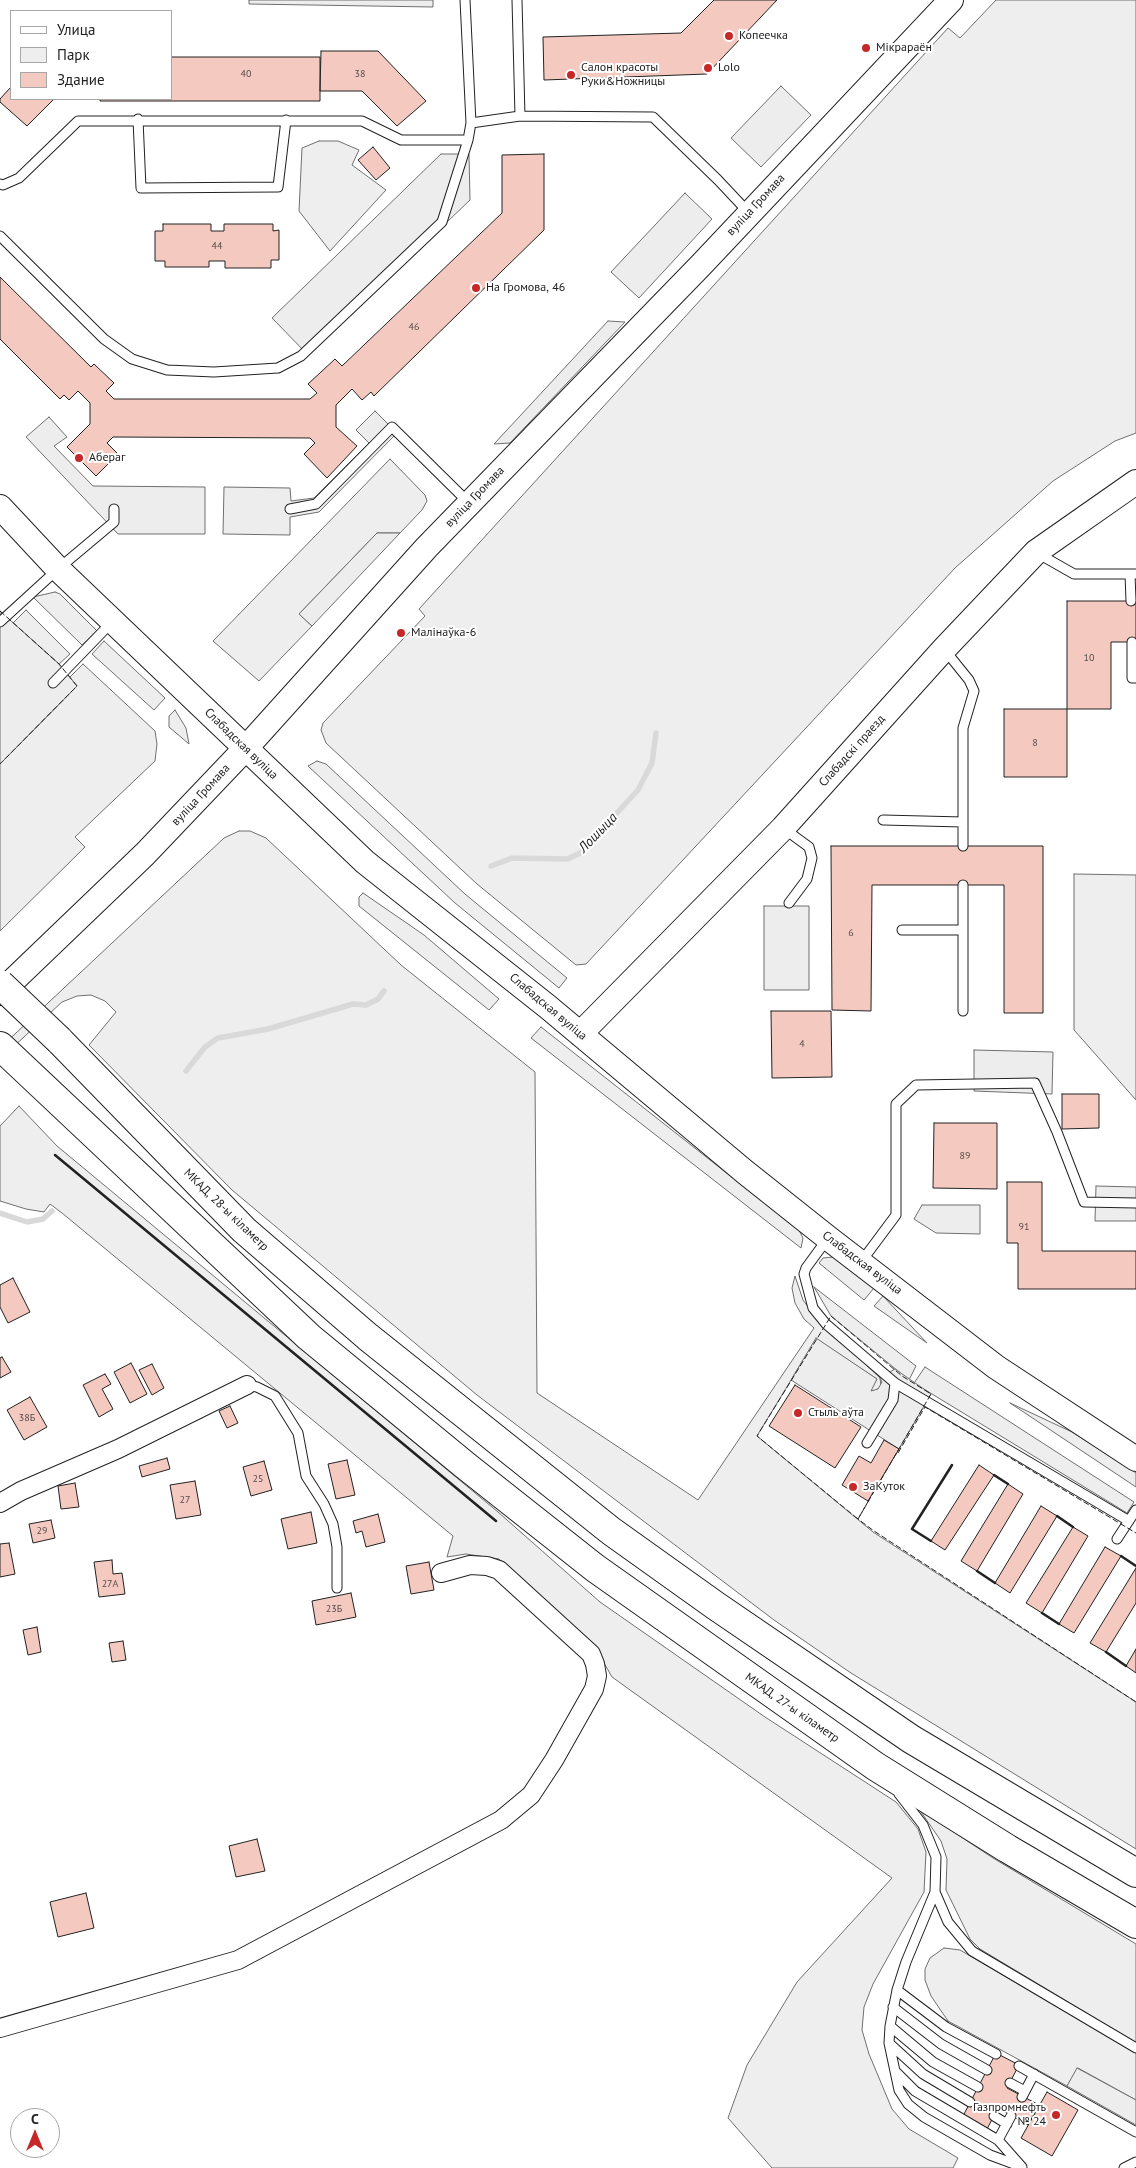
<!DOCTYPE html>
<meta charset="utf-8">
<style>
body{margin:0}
#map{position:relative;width:1136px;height:2168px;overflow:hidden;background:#fff;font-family:"PT Sans",sans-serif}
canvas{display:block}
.legend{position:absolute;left:10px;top:10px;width:162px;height:90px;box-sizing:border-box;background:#fff;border:1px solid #a7a7a7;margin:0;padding:6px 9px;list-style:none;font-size:15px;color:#222}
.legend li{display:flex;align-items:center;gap:10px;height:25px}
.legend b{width:25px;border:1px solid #a7a7a7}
.north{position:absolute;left:10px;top:2108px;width:50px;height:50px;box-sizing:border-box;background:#fff;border:1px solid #a7a7a7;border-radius:50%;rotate:0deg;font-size:14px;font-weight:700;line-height:20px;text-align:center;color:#222}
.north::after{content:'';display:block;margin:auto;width:18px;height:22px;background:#c62828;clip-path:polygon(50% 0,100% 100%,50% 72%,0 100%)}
</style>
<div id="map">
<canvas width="1136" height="2168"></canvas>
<ul class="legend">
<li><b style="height:6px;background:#fff"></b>Улица</li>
<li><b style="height:14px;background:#eee"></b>Парк</li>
<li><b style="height:14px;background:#f3c9c0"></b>Здание</li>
</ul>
<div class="north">С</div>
</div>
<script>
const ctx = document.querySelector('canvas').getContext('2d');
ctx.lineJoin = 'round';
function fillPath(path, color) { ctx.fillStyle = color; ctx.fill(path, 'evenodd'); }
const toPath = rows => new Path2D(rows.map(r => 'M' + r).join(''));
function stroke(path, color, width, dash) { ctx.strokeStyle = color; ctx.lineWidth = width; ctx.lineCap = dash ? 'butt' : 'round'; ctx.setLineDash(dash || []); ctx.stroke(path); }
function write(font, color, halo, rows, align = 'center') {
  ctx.font = font + ' "PT Sans",sans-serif'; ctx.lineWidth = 4; ctx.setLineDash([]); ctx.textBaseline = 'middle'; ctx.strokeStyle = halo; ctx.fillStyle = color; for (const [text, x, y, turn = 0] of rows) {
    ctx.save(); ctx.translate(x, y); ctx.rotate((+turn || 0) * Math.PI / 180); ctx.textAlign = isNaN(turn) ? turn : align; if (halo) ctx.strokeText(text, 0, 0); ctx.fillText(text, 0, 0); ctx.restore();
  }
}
const green = toPath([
 [996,0,1136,0,1136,433,1115,441,1053,481,955,568,586,964,576,965,477,884,326,743,321,730,323,723,425,616,419,609,948,28,960,38,996,0],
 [319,141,338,141,359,150,352,165,386,190,330,251,299,211,302,148,319,141],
 [390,459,425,495,427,501,422,510,400,533,377,533,299,614,312,626,259,681,213,641,390,459],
 [55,592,60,594,97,631,82,645,33,597,55,592],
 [26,610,70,654,59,664,13,623,26,610],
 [104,641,165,698,154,710,92,654,104,641],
 [83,664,155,731,157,744,155,761,75,837,85,847,0,931,0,764,77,686,69,678,83,664],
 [175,710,186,728,189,744,169,727,169,716,175,710],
 [317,761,326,764,465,894,567,978,559,988,455,903,308,766,317,761],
 [239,831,250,831,266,838,401,965,535,1072,537,1393,698,1500,814,1328,804,1319,795,1303,792,1288,795,1276,803,1300,814,1315,880,1378,881,1386,875,1391,870,1391,877,1379,816,1339,757,1436,873,1532,1136,1702,1136,1849,851,1673,774,1620,477,1395,232,1190,89,1045,116,1012,105,1001,91,995,77,996,62,1002,0,1059,0,1048,224,838,239,831],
 [1074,874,1136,875,1136,1100,1074,1030,1074,874],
 [363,893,424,935,499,999,489,1010,359,906,359,897,363,893],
 [541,1027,799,1230,803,1238,801,1248,531,1038,541,1027],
 [19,1106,57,1146,498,1512,600,1602,765,1717,896,1802,918,1829,926,1852,924,1892,873,1984,864,2007,862,2030,869,2054,892,2109,909,2129,958,2158,953,2168,772,2168,728,2118,747,2065,797,1982,892,1878,612,1677,595,1647,499,1559,466,1554,447,1557,453,1536,62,1213,50,1204,44,1212,26,1209,0,1201,0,1126,19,1106],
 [833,1257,874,1288,864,1300,819,1263,823,1258,833,1257],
 [814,1287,916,1366,909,1380,831,1316,814,1287],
 [883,1296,927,1343,874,1306,883,1296],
 [925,1367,1134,1502,1127,1513,914,1383,925,1367],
 [1010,1403,1072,1432,1136,1473,1136,1487,1010,1403],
 [919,1809,993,1858,1136,1944,1136,2043,980,1949,970,1939,946,1890,947,1859,941,1841,919,1809],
 [944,1948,960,1950,1136,2053,1136,2100,1078,2068,1067,2086,948,2021,931,1996,925,1980,925,1969,930,1958,944,1948]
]);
fillPath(green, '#eee');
stroke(green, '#6f6f6f', 1);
const parking = toPath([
 [249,0,433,0,433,7,249,4,249,0],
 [781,86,811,115,761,167,731,138,781,86],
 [441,154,469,154,470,200,308,355,272,318,441,154],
 [685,193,712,219,639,298,611,272,685,193],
 [608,321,625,322,510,443,494,444,608,321],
 [375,411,397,433,319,512,290,517,290,535,223,534,224,487,290,488,291,501,314,498,369,443,356,430,375,411],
 [49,417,67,437,54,446,93,486,205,487,205,534,118,534,26,437,49,417],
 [377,533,400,533,312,626,299,614,377,533],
 [0,611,59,664,77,686,0,764,0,611],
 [764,906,809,906,809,990,764,990,764,906],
 [974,1050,1053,1052,1052,1094,974,1091,974,1050],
 [1096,1186,1136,1187,1136,1221,1095,1221,1096,1186],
 [922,1205,980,1205,980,1234,936,1233,914,1219,922,1205],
 [816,1338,877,1379,871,1391,878,1389,882,1382,880,1378,895,1369,931,1394,899,1449,791,1380,816,1338],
 [1077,2068,1136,2100,1136,2125,1067,2086,1077,2068]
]);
fillPath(parking, '#ededed');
stroke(parking, '#6f6f6f', 1);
stroke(toPath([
 [491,866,512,858,568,859,580,853,638,790,652,763,656,733],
 [186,1071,205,1047,218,1038,268,1029,353,1004,366,1005,378,999,384,991],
 [0,1213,27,1222,43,1219,52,1211]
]), '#d9d9d9', 5.5);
const building = toPath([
 [714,0,777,0,707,74,544,80,543,37,681,33,714,0],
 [321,51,378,51,426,101,397,126,362,91,320,91,321,51],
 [171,57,320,57,320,101,100,101,100,99,171,99,171,57],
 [11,87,11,99,54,99,27,126,0,102,0,99,11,87],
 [373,147,390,168,376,180,358,160,373,147],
 [544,154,544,230,374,396,371,392,362,400,352,389,336,405,336,427,357,446,327,478,304,454,315,443,310,438,113,437,107,443,118,454,96,476,67,447,90,424,90,403,78,391,69,400,64,395,60,399,0,339,0,277,91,367,94,364,114,383,106,391,114,399,310,399,317,393,308,384,335,359,342,366,502,213,502,155,544,154],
 [163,224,211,224,211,231,224,231,224,224,273,224,273,231,279,230,279,260,271,260,271,268,225,268,225,261,209,261,209,267,165,267,165,261,155,261,155,231,163,231,163,224],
 [1067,601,1136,601,1136,642,1111,642,1111,709,1067,709,1067,601],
 [1004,709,1067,709,1067,777,1004,777,1004,709],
 [831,846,1043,846,1043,1013,1004,1013,1004,885,872,885,871,1011,832,1010,831,846],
 [771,1011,831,1011,832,1077,772,1078,771,1011],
 [1062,1094,1099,1094,1099,1128,1062,1129,1062,1094],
 [934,1123,997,1123,997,1189,933,1188,934,1123],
 [1007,1182,1042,1182,1042,1251,1136,1251,1136,1289,1018,1289,1018,1243,1007,1243,1007,1182],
 [13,1278,30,1312,8,1323,0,1307,0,1285,13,1278],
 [2,1357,11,1372,0,1378,0,1358,2,1357],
 [131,1363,147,1394,130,1403,114,1372,131,1363],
 [152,1364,164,1388,152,1395,139,1370,152,1364],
 [105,1374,111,1384,102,1389,113,1409,99,1417,83,1385,105,1374],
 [795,1385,861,1427,835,1468,769,1426,795,1385],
 [30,1397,47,1427,24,1440,7,1410,30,1397],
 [230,1406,238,1423,227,1428,219,1411,230,1406],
 [884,1440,899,1449,868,1501,842,1485,859,1456,871,1463,884,1440],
 [167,1458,170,1469,142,1477,139,1466,167,1458],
 [347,1460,355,1495,336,1499,328,1464,347,1460],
 [264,1461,272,1490,251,1496,243,1467,264,1461],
 [979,1465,994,1475,945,1550,931,1541,979,1465],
 [195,1481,201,1515,176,1519,170,1485,195,1481],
 [75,1483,79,1507,61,1509,58,1486,75,1483],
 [1008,1484,1023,1494,977,1571,961,1561,1008,1484],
 [1041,1506,1057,1516,1010,1593,995,1583,1041,1506],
 [311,1512,317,1543,288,1549,281,1519,311,1512],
 [378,1514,385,1542,366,1547,362,1531,356,1533,353,1521,378,1514],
 [51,1520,55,1538,33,1543,29,1524,51,1520],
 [1073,1527,1088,1536,1042,1613,1026,1603,1073,1527],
 [9,1543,15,1574,0,1577,0,1544,9,1543],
 [1105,1547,1121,1556,1074,1633,1059,1624,1105,1547],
 [112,1560,113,1574,122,1573,125,1594,99,1597,94,1562,112,1560],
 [429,1562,434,1590,411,1594,406,1566,429,1562],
 [1136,1568,1136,1603,1106,1652,1090,1643,1136,1568],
 [351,1593,356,1617,316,1625,312,1601,351,1593],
 [37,1627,41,1652,28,1655,23,1630,37,1627],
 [123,1641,126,1660,112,1662,109,1643,123,1641],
 [1136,1649,1136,1673,1126,1666,1136,1649],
 [257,1839,265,1871,236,1877,229,1846,257,1839],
 [86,1893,94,1928,58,1937,50,1902,86,1893],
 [996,2053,1019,2065,1007,2088,1039,2105,1028,2125,998,2108,987,2129,963,2116,996,2053],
 [1047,2092,1078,2110,1052,2156,1021,2138,1047,2092]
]);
fillPath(building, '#f3c9c0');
stroke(building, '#222', 1);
const lane = toPath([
 [517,0,520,116],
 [138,119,141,188,278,187,286,120],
 [471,123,520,116,653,117,718,180,749,213],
 [0,184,3,185,19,178,78,121,362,121,401,140,468,140],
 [0,236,104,339,132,359,167,370,214,372,278,368,301,356,442,222,468,140,471,123,465,0],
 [290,509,316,504,392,427,469,503],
 [1037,553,1074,574,1136,574],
 [1130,574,1131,601],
 [0,622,58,569,114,522,114,509],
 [1132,642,1132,678,1136,678],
 [944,649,969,680,974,691,963,728,963,846],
 [53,683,112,622],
 [883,820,963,822],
 [783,828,809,847,812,858,807,879,789,903],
 [902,930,963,930],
 [963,1011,963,885],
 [828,1238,806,1268,804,1274,813,1308,826,1324,895,1383,893,1400,867,1443],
 [861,1262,896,1215,896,1104,916,1085,1035,1083,1057,1132,1084,1202,1136,1203],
 [895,1383,1129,1521],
 [247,1385,257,1387,275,1396,298,1433,306,1476,324,1504,333,1524,337,1547,337,1588],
 [1117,1539,1136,1510],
 [899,1794,923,1825,936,1857,935,1892,906,1962,897,1990,890,2026,889,2043,899,2090,908,2104,924,2117,990,2155,1022,2167],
 [935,1892,948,1922,972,1951,1136,2048],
 [897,1990,946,2027,996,2054],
 [893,2007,941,2044,987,2070],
 [890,2026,933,2062,978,2087],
 [889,2043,923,2074,970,2102],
 [1019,2066,1136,2132],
 [895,2071,915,2091,998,2140,1021,2166],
 [1010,2083,1025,2091],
 [1022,2097,1034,2074],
 [994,2116,1007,2124],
 [998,2140,1011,2116],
 [1124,2168,1136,2162]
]);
const street = toPath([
 [0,1503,21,1491,118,1449,247,1385],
 [0,2028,238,1960,501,1820,531,1795,554,1760,594,1689,597,1676,595,1664,591,1654,499,1570,487,1566,470,1565,441,1573]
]);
const secondary = toPath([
 [0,507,58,569,365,862,548,1007,745,1172,828,1238,996,1367,1136,1459],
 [0,993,145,854,245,749,427,547,701,265,951,0],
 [580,1034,783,828,944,649,1036,552,1136,482]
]);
const highway = toPath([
 [59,1040,244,1230,368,1337,611,1531,716,1606,911,1739,1136,1873],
 [0,1046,309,1337,466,1466,595,1568,875,1766,1008,1849,1136,1924]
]);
stroke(lane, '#222', 11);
stroke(street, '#222', 20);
stroke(secondary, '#222', 26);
stroke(highway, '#222', 30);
stroke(lane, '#fff', 9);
stroke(street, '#fff', 18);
stroke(secondary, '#fff', 24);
stroke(highway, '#fff', 28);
const highwayBridge = toPath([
 [0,984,59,1040]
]);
stroke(highwayBridge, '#222', 30, []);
stroke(highwayBridge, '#fff', 28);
stroke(toPath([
 [0,611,59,664,77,686,0,764],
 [831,1316,902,1376,931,1394,858,1519,757,1436,831,1316],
 [898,1453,925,1407,1136,1533],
 [869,1500,858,1519,874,1531,1136,1702]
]), '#222', 1, [6, 2.5]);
stroke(toPath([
 [55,1155,496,1521],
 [994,1475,1008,1484],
 [1057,1516,1073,1527],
 [931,1541,912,1529,952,1465],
 [1121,1556,1136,1566],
 [977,1571,995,1583],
 [1042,1613,1059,1624],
 [1106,1652,1126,1666]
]), '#222', 2.5);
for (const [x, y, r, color] of [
 [729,36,5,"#c62828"],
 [866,48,5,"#c62828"],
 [708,68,5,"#c62828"],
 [571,75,5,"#c62828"],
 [476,288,5,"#c62828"],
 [79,458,5,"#c62828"],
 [401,633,5,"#c62828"],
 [798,1413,5,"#c62828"],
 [853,1487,5,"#c62828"],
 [1056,2115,5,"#c62828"]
]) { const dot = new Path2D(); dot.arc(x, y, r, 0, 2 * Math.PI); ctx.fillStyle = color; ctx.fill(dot); stroke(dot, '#fff', 2); }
write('10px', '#564c4a', null, [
 ["40",246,74],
 ["38",360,74],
 ["44",217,246],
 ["46",414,327],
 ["10",1089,658],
 ["8",1035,743],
 ["6",851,933],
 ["4",802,1044],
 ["89",965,1156],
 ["91",1024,1227],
 ["38Б",27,1418],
 ["25",258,1479],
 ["27",185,1500],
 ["29",42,1531],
 ["27А",110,1584],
 ["23Б",334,1609]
]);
write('12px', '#222', '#fff', [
 ["Копеечка",739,36],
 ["Мікрараён",876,48],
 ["Салон красоты",581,68],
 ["Руки&Ножницы",581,82],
 ["Lolo",718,68],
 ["На Громова, 46",486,288],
 ["Абераг",89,458],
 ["Малінаўка-6",411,633],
 ["Стыль аўта",808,1413],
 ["ЗаКуток",863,1487],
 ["Газпромнефть",1046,2108,"right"],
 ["№ 24",1046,2122,"right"]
], 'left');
write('12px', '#222', '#fff', [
 ["вуліца Громава",756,205,-47],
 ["вуліца Громава",475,497,-46],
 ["Слабадская вуліца",241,744,44],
 ["Слабадскі праезд",852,751,-48],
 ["вуліца Громава",201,795,-47],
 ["Слабадская вуліца",548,1007,40],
 ["МКАД, 28-ы кіламетр",226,1210,44],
 ["Слабадская вуліца",862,1263,37],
 ["МКАД, 27-ы кіламетр",792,1708,35]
]);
write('italic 14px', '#222', '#fff', [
 ["Лошыца",598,833,-46]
]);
</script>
